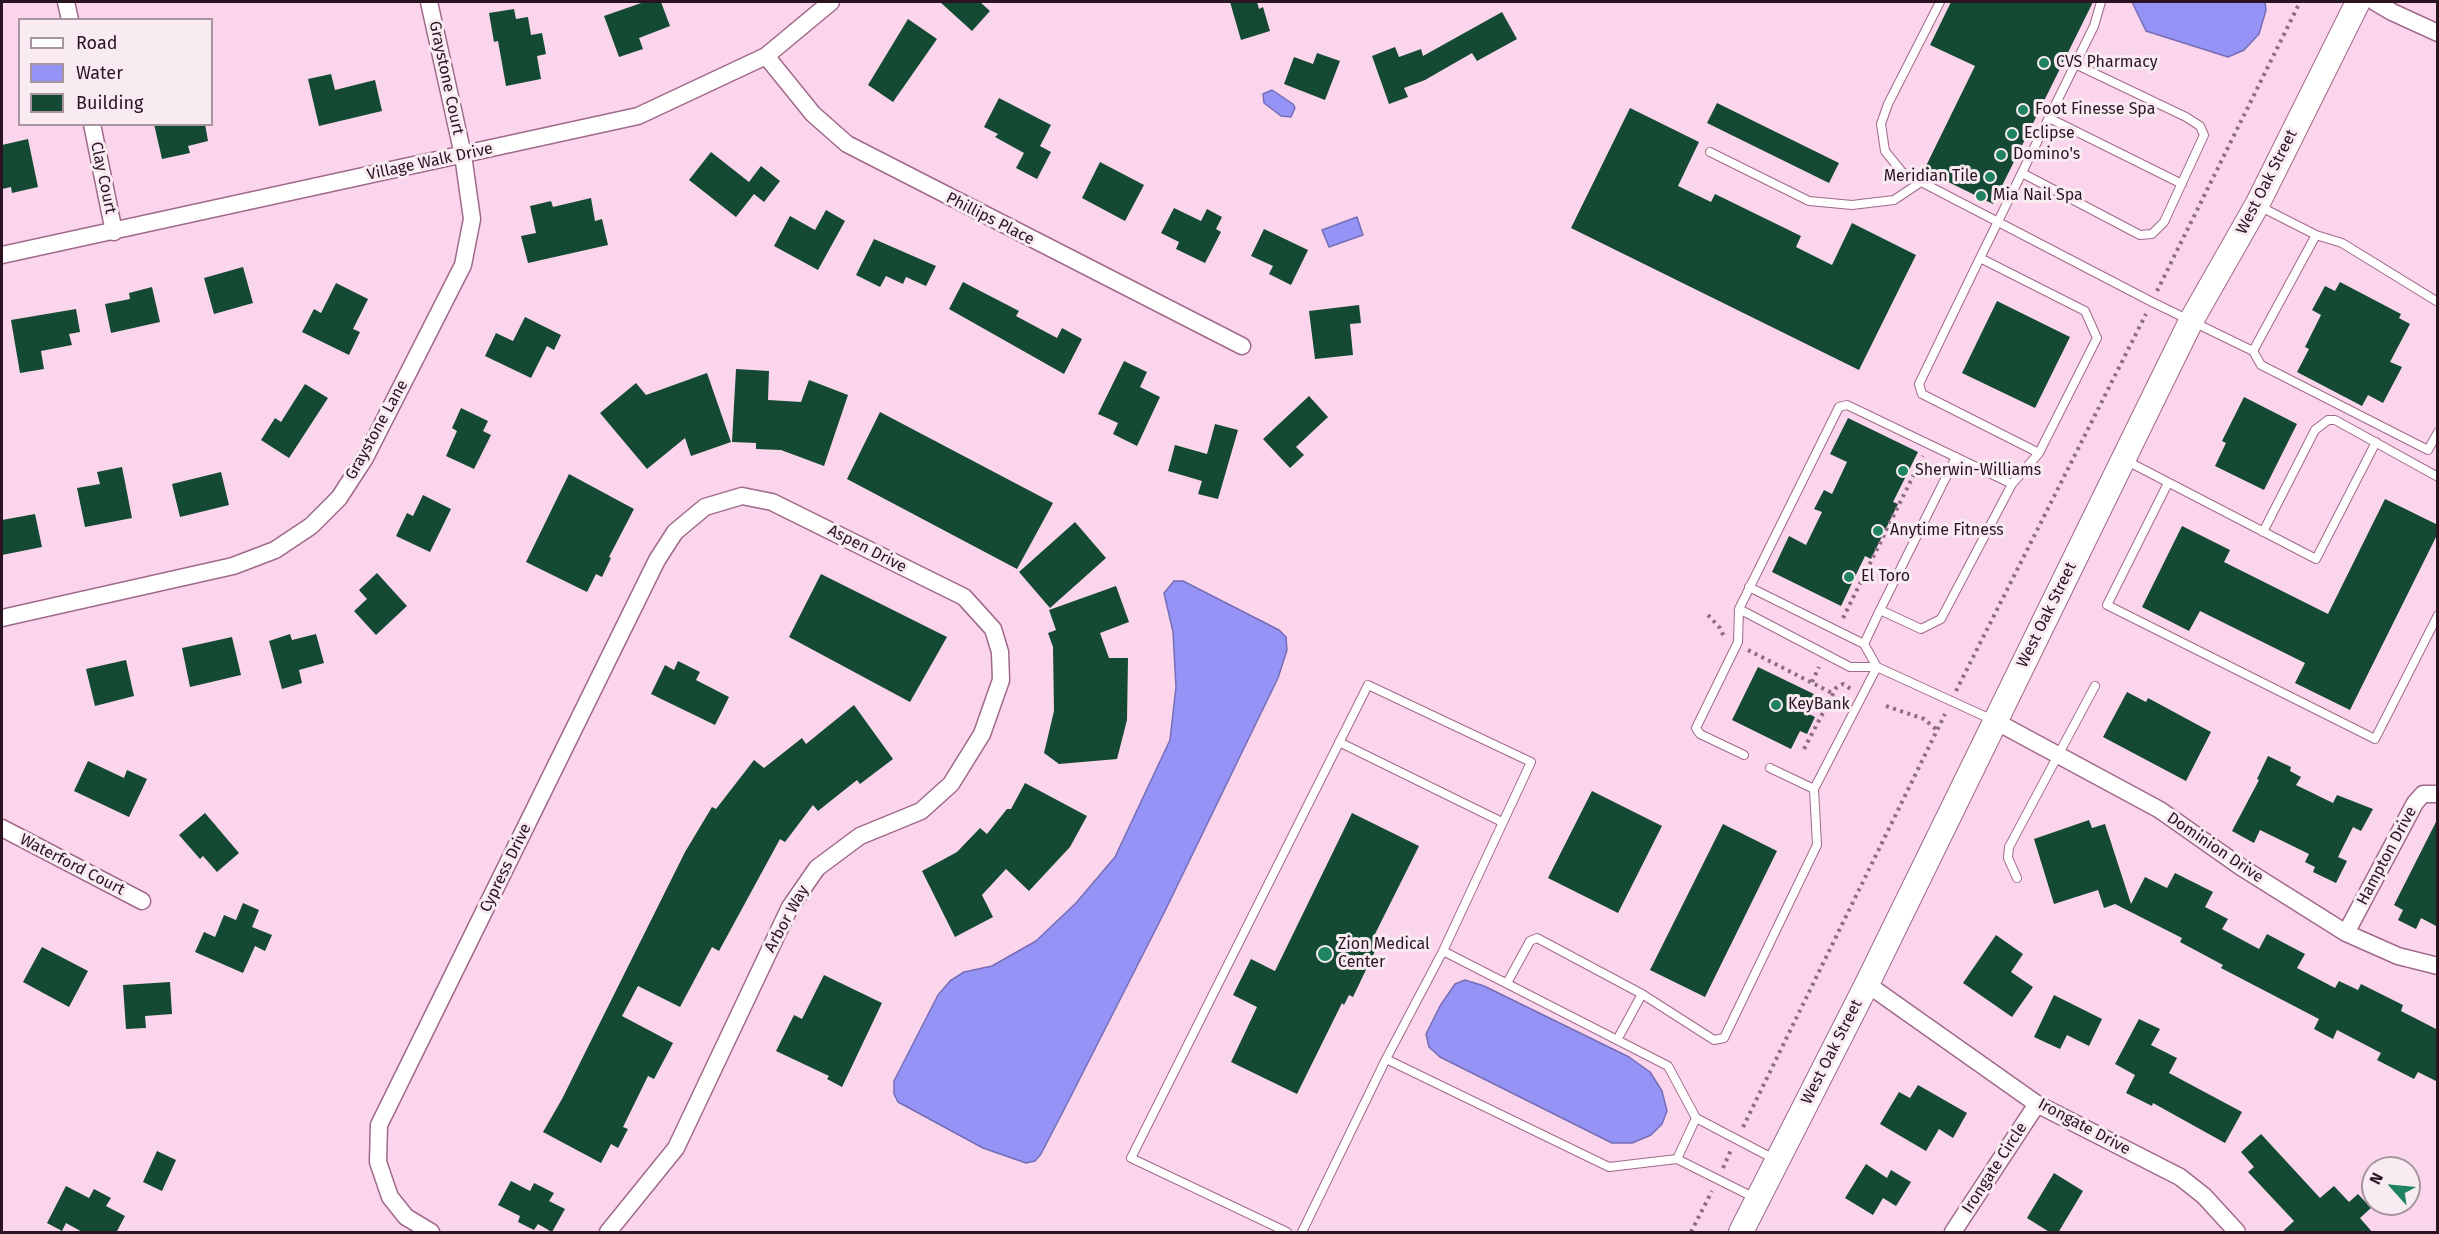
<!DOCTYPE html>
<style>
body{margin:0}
#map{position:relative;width:2439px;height:1234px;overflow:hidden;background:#fbd5eb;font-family:"Fira Sans",sans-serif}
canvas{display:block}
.frame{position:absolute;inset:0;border:3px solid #2a1422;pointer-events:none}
.legend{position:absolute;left:18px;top:18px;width:195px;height:108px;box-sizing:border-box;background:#f8ebf2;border:2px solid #a6959f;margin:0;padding:8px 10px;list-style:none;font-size:18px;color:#2a1422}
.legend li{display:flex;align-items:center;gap:12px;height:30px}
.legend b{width:30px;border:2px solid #a6959f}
.north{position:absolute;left:2361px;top:1156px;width:60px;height:60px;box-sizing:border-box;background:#f8ebf2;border:2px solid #a6959f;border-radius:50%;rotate:297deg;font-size:16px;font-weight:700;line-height:24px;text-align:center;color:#2a1422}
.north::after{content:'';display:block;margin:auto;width:21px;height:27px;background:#1e835e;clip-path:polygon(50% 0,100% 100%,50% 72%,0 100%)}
</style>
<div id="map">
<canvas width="2439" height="1234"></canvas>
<div class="frame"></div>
<ul class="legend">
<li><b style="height:8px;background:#fff"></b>Road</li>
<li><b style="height:16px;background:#9593f6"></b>Water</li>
<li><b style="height:16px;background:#144934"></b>Building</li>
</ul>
<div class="north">N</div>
</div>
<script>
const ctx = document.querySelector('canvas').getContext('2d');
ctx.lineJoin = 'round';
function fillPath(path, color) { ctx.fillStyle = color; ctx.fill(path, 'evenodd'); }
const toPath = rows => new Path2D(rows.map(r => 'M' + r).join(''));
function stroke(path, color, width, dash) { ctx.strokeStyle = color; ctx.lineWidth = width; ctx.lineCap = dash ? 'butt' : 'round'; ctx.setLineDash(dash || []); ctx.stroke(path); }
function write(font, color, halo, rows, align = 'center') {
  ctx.font = font + ' "Fira Sans",sans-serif'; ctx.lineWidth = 6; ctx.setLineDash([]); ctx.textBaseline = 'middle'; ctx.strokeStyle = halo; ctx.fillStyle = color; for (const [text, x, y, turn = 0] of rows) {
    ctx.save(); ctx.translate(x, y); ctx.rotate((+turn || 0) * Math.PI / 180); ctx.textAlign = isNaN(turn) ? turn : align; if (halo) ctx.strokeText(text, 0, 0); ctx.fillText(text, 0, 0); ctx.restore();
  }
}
const water = toPath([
 [2132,2,2265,2,2266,10,2259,34,2244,50,2228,57,2146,31,2132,2],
 [1272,90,1293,104,1295,108,1291,117,1281,116,1264,103,1263,94,1272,90],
 [1357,217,1363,235,1329,247,1322,230,1357,217],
 [1174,581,1183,581,1279,630,1286,637,1287,650,1278,678,1164,913,1070,1098,1041,1154,1035,1161,1026,1163,983,1148,898,1102,894,1094,894,1081,938,995,950,981,964,972,992,966,1036,941,1076,903,1115,857,1170,740,1176,687,1173,632,1164,593,1174,581],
 [1465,980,1484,986,1629,1057,1650,1072,1662,1091,1667,1111,1662,1124,1651,1135,1632,1143,1612,1143,1440,1057,1429,1047,1426,1034,1440,1006,1455,984,1465,980]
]);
fillPath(water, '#9593f6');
stroke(water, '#756db6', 1.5);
fillPath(toPath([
 [644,2,661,2,670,26,639,38,643,49,619,57,604,16],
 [940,2,980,2,990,11,972,31],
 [1230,2,1257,2,1259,9,1263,7,1270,31,1241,40],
 [1951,2,2093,2,1993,204,1924,170,1975,66,1930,45],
 [514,9,516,19,528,17,531,35,542,33,546,54,537,56,541,79,506,86,498,41,494,42,489,13],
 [1502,12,1517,39,1477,61,1472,53,1425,80,1404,88,1408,97,1389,104,1372,56,1395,47,1399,57,1421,49,1423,56],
 [908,19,937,39,893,102,868,85],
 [1317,53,1340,61,1325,100,1284,84,1294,57,1313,64],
 [331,74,335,90,375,80,382,111,319,126,308,79],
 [999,98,1051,125,1040,146,1051,152,1037,179,1016,168,1024,153,995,137,998,134,984,127],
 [1717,103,1839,163,1829,183,1707,123],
 [1630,108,1699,142,1678,186,1711,202,1715,194,1801,236,1796,247,1832,265,1852,223,1916,255,1859,370,1571,228],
 [154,124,205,124,208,141,188,146,190,153,162,159],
 [28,139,38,187,12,193,11,187,2,189,2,145],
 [711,152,749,182,761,166,780,181,764,202,754,194,736,217,689,180],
 [1100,162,1144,185,1125,221,1082,198],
 [591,198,595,221,602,219,608,245,528,263,521,236,536,233,530,206,551,201,553,207],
 [1174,208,1201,221,1207,209,1222,217,1216,229,1221,232,1205,263,1176,249,1179,242,1161,233],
 [826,210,845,221,818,270,774,246,790,216,815,230],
 [1264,229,1308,250,1291,285,1269,274,1273,266,1251,256],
 [874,239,936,266,926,286,906,277,903,284,886,276,880,287,856,275],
 [243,267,253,303,214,314,204,278],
 [963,282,1019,311,1016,316,1057,338,1062,328,1082,339,1064,374,949,309],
 [2340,282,2401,314,2399,318,2410,324,2390,362,2402,367,2383,403,2368,395,2362,406,2297,372,2309,349,2305,347,2321,315,2312,310,2325,286,2335,291],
 [336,283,368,299,353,329,360,332,349,355,302,332,314,309,321,313],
 [152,287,160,322,111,333,105,304,130,299,129,293],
 [1997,301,2070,337,2035,408,1962,373],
 [1359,305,1361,323,1350,324,1353,355,1315,359,1309,311],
 [76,309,80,332,69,334,72,345,41,351,44,369,20,373,11,320],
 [525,317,561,335,554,350,547,346,531,378,485,356,496,333,513,341],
 [1124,361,1147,372,1140,387,1160,397,1137,446,1113,434,1118,423,1098,414],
 [736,369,769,371,768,400,801,402,809,380,848,395,824,466,781,450,756,449,756,443,732,442],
 [707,373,731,442,691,456,685,438,647,469,600,413,636,383,646,395],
 [305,384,328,398,289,458,261,440,275,418,281,422],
 [1309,396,1328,417,1296,447,1304,455,1290,468,1263,439],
 [2244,397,2297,424,2264,490,2215,466,2226,443,2222,441],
 [461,408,488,421,483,431,491,435,474,469,446,456,457,431,452,428],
 [880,412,1053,503,1017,569,847,479],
 [1848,418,1918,452,1893,502,1898,504,1871,559,1865,556,1841,606,1772,572,1789,536,1806,545,1822,512,1814,509,1824,490,1832,494,1847,462,1830,454],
 [1215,424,1238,430,1218,499,1198,494,1202,481,1168,471,1175,445,1207,454],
 [122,467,132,518,85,527,77,488,100,484,97,472],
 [221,472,229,505,180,517,172,484],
 [569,474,634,509,609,557,611,558,602,577,596,574,587,592,526,562],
 [423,495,451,509,430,552,396,536,407,513,413,516],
 [2385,499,2438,525,2438,533,2350,710,2295,683,2305,663,2200,611,2189,631,2142,607,2182,526,2230,550,2224,562,2328,614],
 [35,514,42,547,2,555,2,520],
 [1075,522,1106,558,1050,608,1019,572],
 [377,573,407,606,376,635,354,611,367,599,359,590],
 [821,574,947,637,910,702,789,637],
 [1116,586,1129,622,1100,633,1109,658,1128,658,1127,720,1117,759,1059,764,1044,753,1054,711,1053,647,1048,633,1056,630,1049,610],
 [290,634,292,640,316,634,324,663,299,670,302,683,282,689,269,641],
 [232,637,241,675,190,687,182,648],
 [126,660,134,696,95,706,86,669],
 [678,661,700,672,696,680,729,697,715,725,651,694,665,665,674,670],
 [1758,667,1818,696,1809,714,1815,717,1807,734,1800,731,1791,749,1732,720],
 [2127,692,2146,702,2148,698,2211,732,2186,781,2103,737],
 [854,705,893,759,860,784,857,780,818,811,813,805,785,842,780,839,719,951,712,947,680,1007,638,986,622,1016,673,1043,654,1079,648,1076,623,1127,628,1129,618,1148,611,1144,601,1163,543,1132,562,1099,685,852,712,807,716,809,754,760,764,768,802,738,806,744],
 [2268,756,2291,767,2290,771,2301,777,2296,785,2333,803,2337,795,2373,809,2361,831,2353,827,2338,857,2347,861,2336,883,2313,872,2315,867,2305,862,2309,854,2260,830,2254,843,2232,831,2259,780,2257,779],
 [88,761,124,778,127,770,147,779,129,817,74,791],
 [1025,783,1087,816,1070,847,1029,891,1006,869,982,895,993,917,955,937,922,871,957,852,980,828,987,834,1007,809,1011,809],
 [1592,791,1662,826,1618,913,1548,878],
 [205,813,239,853,217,872,203,856,200,859,179,835],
 [1352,813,1419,846,1373,938,1377,940,1372,949,1375,951,1353,997,1349,995,1344,1005,1342,1003,1297,1094,1231,1062,1257,1007,1233,995,1251,959,1275,971],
 [2438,818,2438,927,2421,918,2416,929,2398,920,2403,910,2394,905],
 [2089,820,2092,828,2105,824,2131,904,2145,877,2167,888,2175,873,2213,892,2205,907,2228,919,2222,929,2259,949,2267,934,2305,954,2297,968,2335,988,2339,981,2358,990,2361,984,2403,1005,2401,1011,2438,1030,2438,1082,2418,1072,2414,1079,2377,1060,2381,1053,2337,1030,2333,1039,2314,1029,2319,1019,2221,968,2223,965,2180,942,2182,938,2115,904,2104,908,2098,890,2054,904,2034,839],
 [1723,824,1777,851,1705,997,1650,970],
 [243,903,259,910,252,927,272,935,265,951,255,946,243,973,195,952,204,932,215,937,224,915,236,920],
 [1996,935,2023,954,2011,972,2033,987,2012,1017,1963,983],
 [42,947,88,971,69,1007,23,982],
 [824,975,882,1003,842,1087,827,1079,829,1076,776,1051,794,1015,802,1019],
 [170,982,172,1014,145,1016,146,1028,126,1029,123,985],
 [2054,995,2102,1019,2089,1046,2067,1035,2060,1049,2034,1037],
 [2139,1019,2160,1029,2151,1045,2177,1058,2169,1073,2242,1112,2225,1143,2153,1103,2152,1106,2126,1093,2135,1075,2115,1064],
 [1918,1085,1967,1113,1953,1138,1939,1129,1926,1151,1880,1124,1899,1092,1910,1098],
 [2261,1134,2320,1198,2334,1186,2349,1202,2358,1194,2371,1208,2360,1218,2373,1233,2281,1233,2294,1221,2248,1172,2254,1167,2241,1152],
 [157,1151,176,1160,162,1191,143,1182],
 [1866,1164,1887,1178,1891,1170,1911,1182,1896,1206,1883,1198,1873,1215,1845,1198],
 [2054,1173,2083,1191,2058,1233,2051,1233,2027,1218],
 [511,1181,530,1191,534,1183,554,1193,549,1201,565,1209,552,1232,538,1224,534,1230,518,1222,520,1216,498,1205],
 [66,1186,89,1198,94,1189,111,1198,106,1206,125,1216,116,1233,84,1233,66,1223,62,1231,47,1223]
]), '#144934');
const lane = toPath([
 [1940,2,1888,104,1881,124,1885,151,1902,172,2152,302,2253,351,2316,235,2259,206],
 [2049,118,2182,184],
 [1710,152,1809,201,1852,205,1894,200,1921,182],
 [2022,173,2140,235,2152,234,2164,222,2204,135,2200,126,2186,117,2075,64],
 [2316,235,2342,243,2438,302],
 [1980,258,2094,26,2101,2],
 [2253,351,2261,365,2428,450,2438,432],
 [2125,460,2316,559,2376,442],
 [2168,483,2107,605,2375,739,2438,615],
 [2012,484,2039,453,2097,338,2085,311,1980,258,1919,384,1922,394,2039,453],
 [2263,532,2315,430,2328,420,2335,420,2438,477],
 [1749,587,1864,644,1877,667],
 [1739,609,1850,667,1877,667],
 [1880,610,1956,457],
 [1339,742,1502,822],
 [1744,755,1700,734,1696,728,1738,642,1739,609,1839,407,1847,405,2012,484,1941,619,1921,629,1880,610,1864,644],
 [1770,768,1814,789],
 [2017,878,2008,858,2009,847,2095,686],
 [1507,983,1530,941,1537,938,1642,994],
 [1617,1040,1642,994,1714,1040,1724,1038,1817,845,1814,789,1877,667,1995,721],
 [1386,1059,1443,951],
 [1677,1159,1696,1118],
 [1287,1232,1131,1158,1368,685,1531,762,1443,951,1668,1066,1696,1118,1776,1160],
 [1302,1232,1386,1059,1609,1167,1677,1159,1757,1199]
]);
const street = toPath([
 [66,2,70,20],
 [2375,2,2392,12,2438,33],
 [766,56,813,114,847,144,1242,346],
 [92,124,114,232],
 [2,255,638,116,766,56,831,2],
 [2,618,233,566,275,550,311,526,339,498,365,458,463,265,472,219,463,155,429,2],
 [1995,721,2160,810,2241,867,2346,933,2398,956,2438,966],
 [2,828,142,901],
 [2346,933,2415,803,2423,794,2438,794],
 [1867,984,2037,1104,2180,1177,2204,1196,2237,1232],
 [431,1232,406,1217,390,1197,378,1162,379,1125,657,560,675,532,705,507,742,496,772,502,964,597,993,629,1000,652,1001,680,982,734,951,784,921,811,860,836,817,868,790,907,676,1148,608,1232],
 [1953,1232,2037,1104]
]);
const secondary = toPath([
 [1741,1232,1867,984,2191,321,2257,205,2358,2]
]);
stroke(lane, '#a1698b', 10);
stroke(street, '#a1698b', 19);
stroke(secondary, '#a1698b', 26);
stroke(toPath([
 [2157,291,2300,2],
 [1708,615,1720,628,1725,639],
 [1843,618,1923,456],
 [1748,650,1832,693],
 [1812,682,1819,667],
 [1956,691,2146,314],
 [1886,706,1924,719,1937,730],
 [1804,749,1836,688,1843,684,1851,689],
 [1743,1127,1945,714],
 [1723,1168,1731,1150],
 [1691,1232,1712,1191]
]), '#8c6e80', 4, [3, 4.5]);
stroke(lane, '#fff', 8);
stroke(street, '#fff', 16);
stroke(secondary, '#fff', 24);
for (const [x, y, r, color] of [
 [2044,63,6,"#1e835e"],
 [2023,110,6,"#1e835e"],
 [2012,134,6,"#1e835e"],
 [2001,155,6,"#1e835e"],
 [1990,177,6,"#1e835e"],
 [1981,196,6,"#1e835e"],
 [1903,471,6,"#1e835e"],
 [1878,531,6,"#1e835e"],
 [1849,577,6,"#1e835e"],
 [1776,705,6,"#1e835e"],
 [1325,954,8,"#1e835e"]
]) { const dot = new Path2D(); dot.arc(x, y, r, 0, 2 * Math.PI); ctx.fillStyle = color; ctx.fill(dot); stroke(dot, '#f8ebf2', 2); }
write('16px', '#2a1422', '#f8ebf2', [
 ["CVS Pharmacy",2056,63],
 ["Foot Finesse Spa",2035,110],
 ["Eclipse",2024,134],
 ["Domino's",2013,155],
 ["Meridian Tile",1978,177,"right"],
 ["Mia Nail Spa",1993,196],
 ["Sherwin-Williams",1915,471],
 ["Anytime Fitness",1890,531],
 ["El Toro",1861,577],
 ["KeyBank",1788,705],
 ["Zion Medical",1338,945],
 ["Center",1338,963]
], 'left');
write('16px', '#2a1422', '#f8ebf2', [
 ["Graystone Court",446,78,78],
 ["Village Walk Drive",430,162,-12],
 ["Clay Court",103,178,78],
 ["West Oak Street",2267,182,-63],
 ["Phillips Place",990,219,27],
 ["Graystone Lane",377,430,-61],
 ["Aspen Drive",867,549,27],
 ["West Oak Street",2047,615,-64],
 ["Dominion Drive",2215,848,34],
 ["Hampton Drive",2387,856,-62],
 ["Waterford Court",72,865,27],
 ["Cypress Drive",506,868,-64],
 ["Arbor Way",787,919,-61],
 ["West Oak Street",1832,1052,-63],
 ["Irongate Drive",2084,1127,28],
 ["Irongate Circle",1995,1168,-57]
]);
</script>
